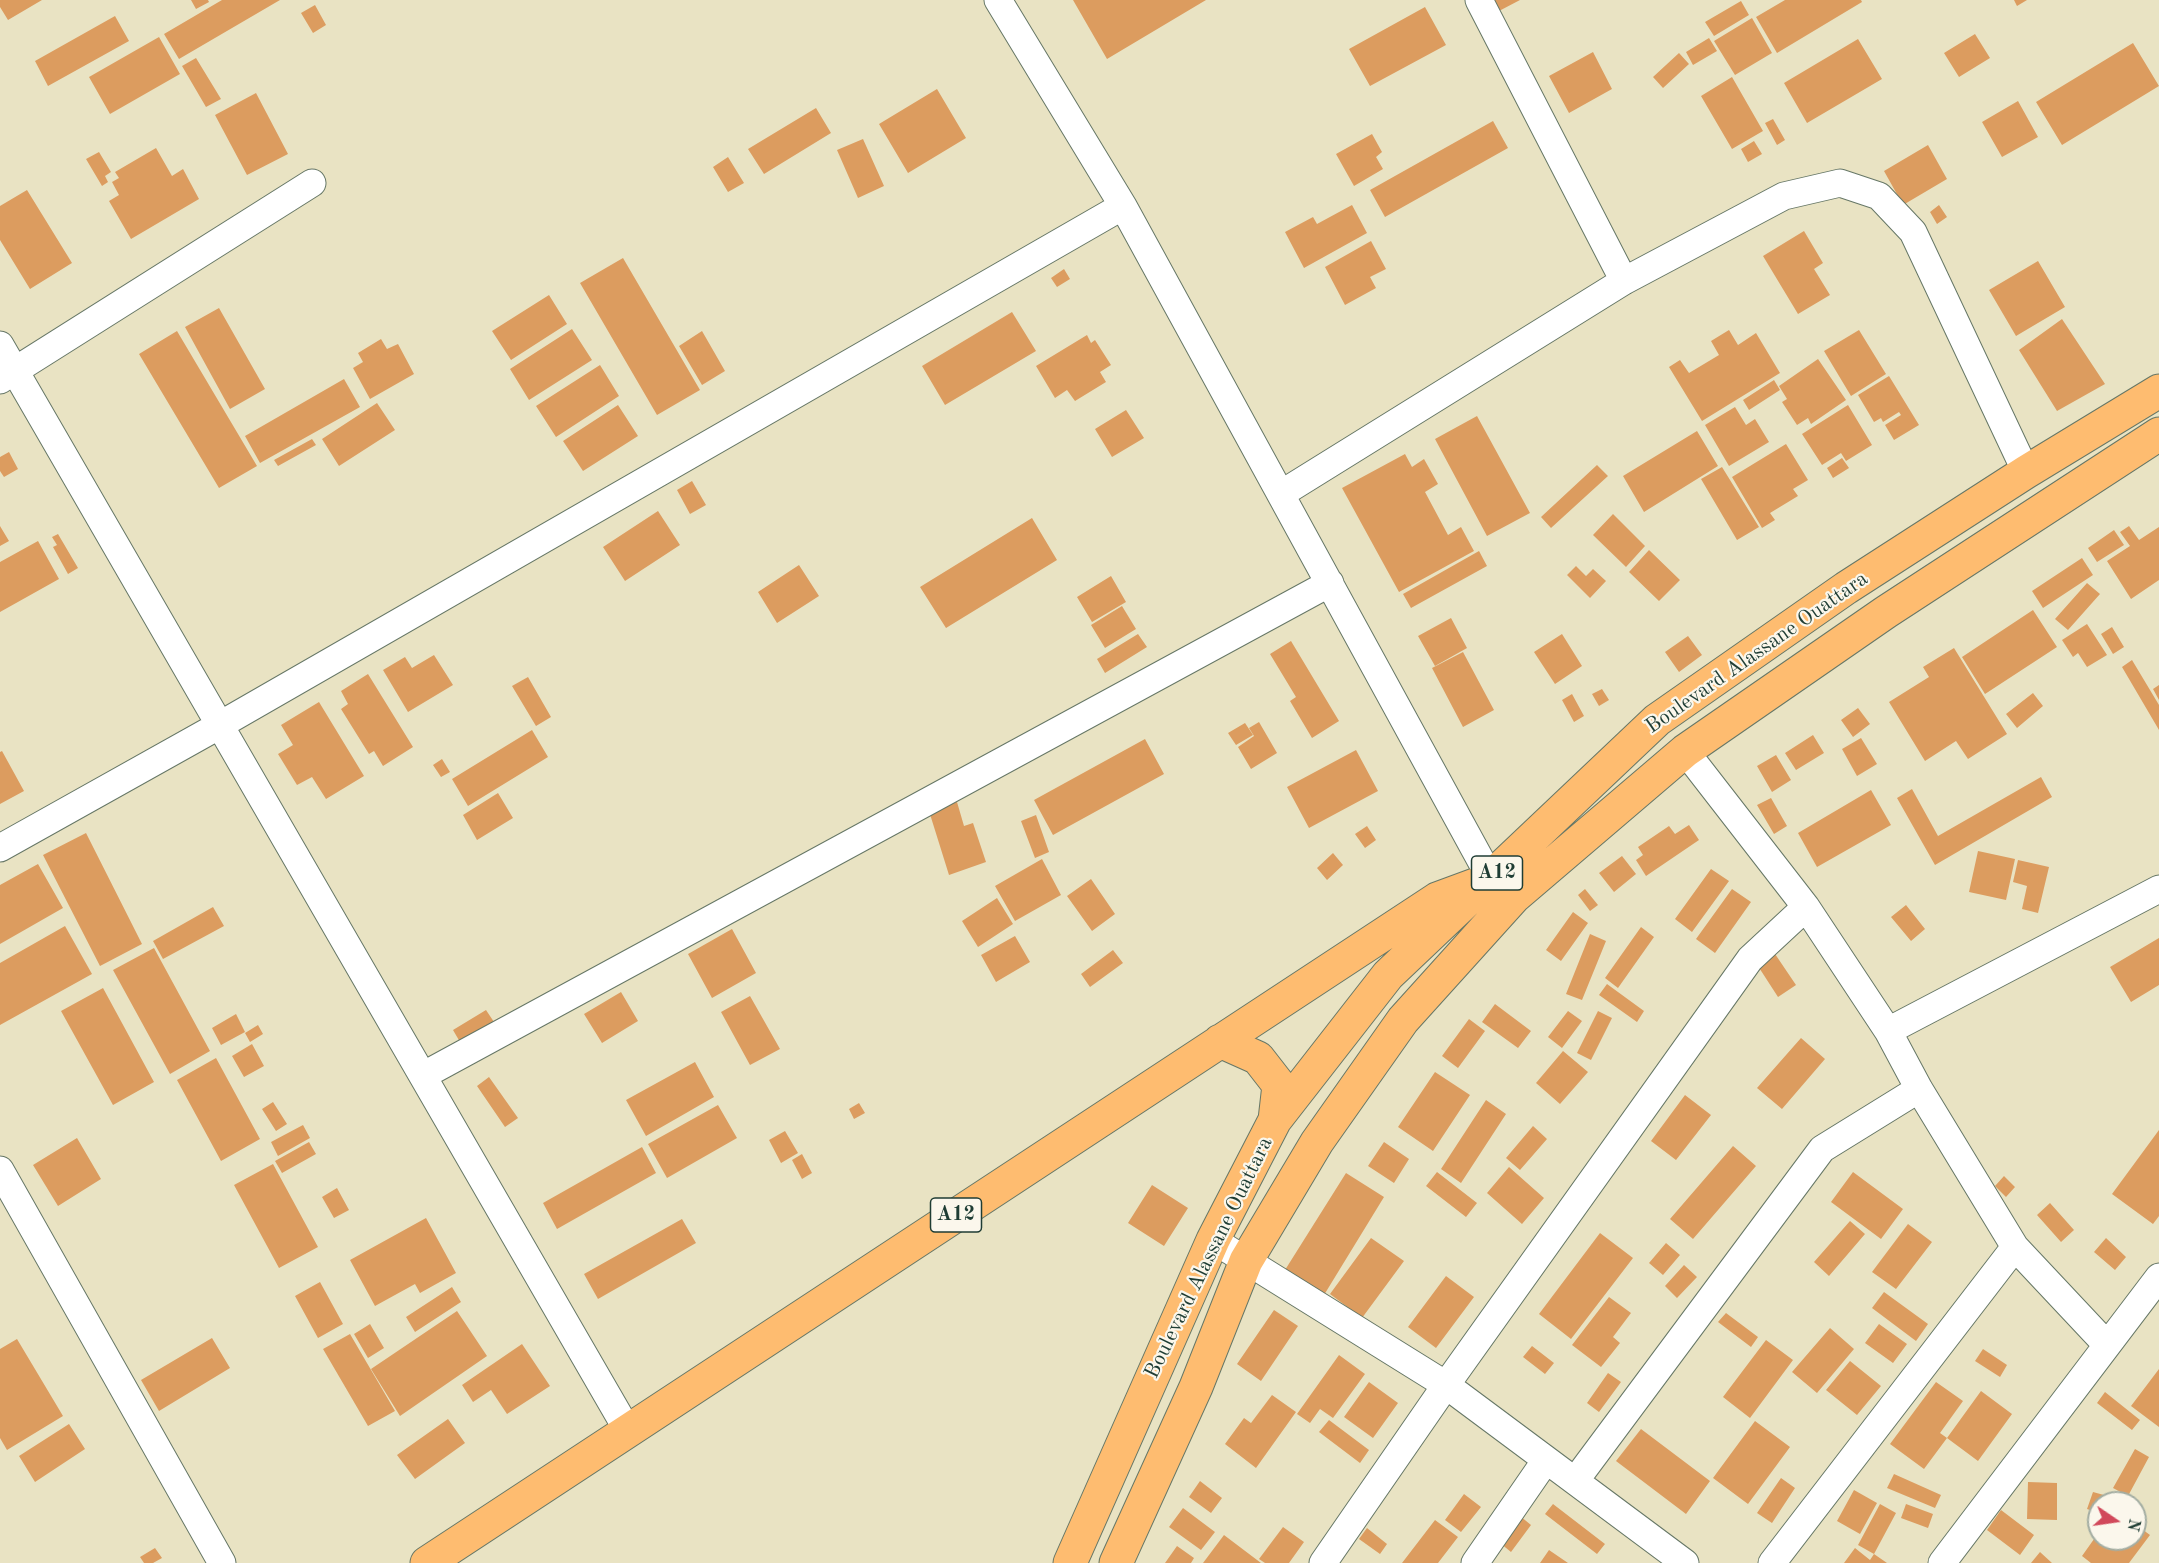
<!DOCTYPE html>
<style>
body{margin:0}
#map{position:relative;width:2159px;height:1563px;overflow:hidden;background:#e9e3c3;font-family:"Old Standard TT",serif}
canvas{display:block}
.north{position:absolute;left:2087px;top:1491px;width:60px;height:60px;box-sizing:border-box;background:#fbf7ec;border:2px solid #a3ada2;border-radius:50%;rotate:103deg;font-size:16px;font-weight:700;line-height:24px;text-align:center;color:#1f3d34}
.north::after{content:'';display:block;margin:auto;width:21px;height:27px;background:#d1495b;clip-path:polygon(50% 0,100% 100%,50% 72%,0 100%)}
</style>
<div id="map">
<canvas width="2159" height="1563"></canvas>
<div class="north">N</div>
</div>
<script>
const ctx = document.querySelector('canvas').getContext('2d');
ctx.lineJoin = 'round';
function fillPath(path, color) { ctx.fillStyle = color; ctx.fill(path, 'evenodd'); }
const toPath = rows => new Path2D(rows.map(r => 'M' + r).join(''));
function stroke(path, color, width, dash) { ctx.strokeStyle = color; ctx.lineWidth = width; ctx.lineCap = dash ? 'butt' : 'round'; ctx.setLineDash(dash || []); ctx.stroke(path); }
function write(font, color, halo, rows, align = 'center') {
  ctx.font = font + ' "Old Standard TT",serif'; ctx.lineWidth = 4.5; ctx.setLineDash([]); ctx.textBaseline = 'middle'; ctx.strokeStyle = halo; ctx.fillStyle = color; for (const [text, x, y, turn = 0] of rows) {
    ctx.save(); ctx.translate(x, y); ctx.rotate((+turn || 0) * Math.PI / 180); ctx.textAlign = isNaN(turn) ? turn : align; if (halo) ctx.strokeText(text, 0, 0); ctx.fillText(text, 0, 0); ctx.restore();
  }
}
fillPath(toPath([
 [0,0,42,0,8,20,0,7],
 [191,0,208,0,209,2,196,9],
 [222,0,280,0,179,59,164,34],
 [1073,0,1206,0,1107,59],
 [1493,0,1520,0,1499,11],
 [1785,0,1861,0,1862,2,1777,53,1756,17],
 [2014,0,2027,0,2017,6],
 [1741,1,1749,15,1714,36,1705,22],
 [315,5,326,25,313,33,301,13],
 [1425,7,1446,45,1370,86,1349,49],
 [115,16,129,41,48,86,35,61],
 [1752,18,1772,53,1735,75,1714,41],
 [1975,34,1990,58,1959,77,1944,53],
 [159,37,180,74,110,114,89,77],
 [1709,38,1717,51,1693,65,1686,52],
 [1858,39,1882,79,1807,123,1784,83],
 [2133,43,2159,86,2062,145,2036,102],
 [1593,52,1612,89,1569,113,1549,76],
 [1679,53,1689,64,1663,88,1653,77],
 [196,58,221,99,206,107,182,66],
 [1732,77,1763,131,1732,149,1701,96],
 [937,89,966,138,908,173,879,124],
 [256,93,288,154,247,175,215,115],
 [2018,101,2038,137,2002,157,1982,122],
 [816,108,831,133,764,174,748,149],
 [1773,119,1785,140,1777,145,1765,123],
 [1493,121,1508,148,1385,217,1370,190],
 [1372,134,1382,152,1376,157,1383,169,1354,186,1336,154],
 [863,139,884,186,858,198,837,150],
 [1754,141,1762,154,1748,162,1741,149],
 [1928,145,1947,179,1903,205,1884,171],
 [156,148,172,176,183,169,199,199,131,239,109,201,119,195,112,182,119,178,115,172],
 [99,152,111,172,105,176,108,182,102,186,86,159],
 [728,157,744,183,728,192,713,167],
 [27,190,72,263,30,289,0,240,0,206],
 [1352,205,1367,233,1304,268,1285,232,1313,217,1317,224],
 [1939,205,1947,217,1937,224,1930,212],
 [1804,231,1823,263,1814,269,1830,295,1798,314,1763,256],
 [1371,241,1386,269,1370,277,1376,288,1345,305,1325,267],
 [623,258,700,390,657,415,580,283],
 [2038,261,2065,307,2016,336,1989,290],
 [1064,269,1070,279,1057,287,1051,278],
 [549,295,567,324,511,360,492,331],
 [219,308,265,389,230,409,185,327],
 [1012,312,1036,351,945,405,922,366],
 [2062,319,2105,384,2057,411,2019,350],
 [572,329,592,360,529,400,510,369],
 [1729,330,1738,345,1756,333,1780,373,1702,421,1669,367,1680,360,1689,373,1719,355,1711,341],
 [1859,330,1886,374,1851,396,1824,351],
 [177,331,257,466,219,488,139,354],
 [702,331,725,371,702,385,679,346],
 [1087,335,1091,343,1095,340,1111,365,1100,372,1106,382,1075,401,1067,390,1055,398,1036,366],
 [381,339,387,349,398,344,414,374,370,399,353,368,363,362,358,353],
 [1818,359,1846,400,1811,424,1808,418,1797,425,1782,402,1787,399,1779,386],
 [600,365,619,396,556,437,536,406],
 [1889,376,1919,425,1894,440,1885,425,1901,415,1899,412,1883,422,1881,418,1874,422,1858,395],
 [344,379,360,407,260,463,245,436],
 [1774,380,1780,390,1749,410,1743,400],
 [377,403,395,430,339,466,322,439],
 [618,405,638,436,583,471,563,441],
 [1848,405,1872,445,1846,461,1841,453,1822,465,1802,434],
 [1735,407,1746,425,1755,419,1769,442,1729,466,1705,425],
 [1126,410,1144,438,1112,457,1095,429],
 [1477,416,1530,513,1487,536,1435,439],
 [1697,431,1718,466,1644,512,1623,476],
 [312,439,316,445,278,466,274,460],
 [1786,444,1808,480,1793,489,1798,496,1770,513,1775,520,1762,528,1732,477],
 [9,452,18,469,4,477,0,471,0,457],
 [1405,454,1412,467,1424,459,1438,484,1425,492,1448,535,1461,527,1474,551,1399,592,1342,488],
 [1842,458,1849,468,1833,478,1827,468],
 [1597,465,1608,476,1551,528,1541,517],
 [1722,467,1759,527,1737,540,1701,479],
 [692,481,706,505,690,514,677,490],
 [658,511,680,545,625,581,603,547],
 [1613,514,1645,546,1626,567,1593,535],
 [1032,518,1057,560,946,628,920,587],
 [0,526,9,541,0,546],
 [2129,526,2139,540,2159,527,2159,580,2131,599,2107,561,2130,546,2120,532],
 [2114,530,2124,545,2097,562,2088,548],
 [58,534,78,568,68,574,53,547,57,545,52,537],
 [38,541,59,579,0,612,0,562],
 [1649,550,1680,580,1659,601,1629,572],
 [1479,551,1487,566,1411,608,1403,594],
 [2082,558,2093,575,2043,608,2032,591],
 [799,565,819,596,777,623,758,592],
 [1576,566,1586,576,1593,569,1606,581,1590,598,1567,575],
 [1111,576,1126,602,1092,622,1077,597],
 [2087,583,2100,594,2068,630,2055,619],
 [1122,606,1136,629,1105,648,1091,625],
 [2033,610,2057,647,1985,694,1962,657],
 [1451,618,1467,648,1435,666,1418,636],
 [2087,624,2107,655,2087,667,2078,653,2073,657,2062,640],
 [2112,627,2124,647,2113,654,2101,634],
 [1138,634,1147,647,1105,673,1097,659],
 [1562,634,1582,666,1555,684,1534,652],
 [1688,636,1702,655,1679,672,1665,652],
 [1291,641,1339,721,1312,738,1290,701,1296,697,1270,654],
 [1954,648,2007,734,1968,759,1956,741,1925,761,1889,702,1929,677,1923,667],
 [1463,652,1494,710,1463,727,1432,668],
 [434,655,453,685,408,712,383,670,405,657,412,668],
 [2132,660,2159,705,2159,730,2122,667],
 [368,674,413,747,383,766,374,751,369,754,341,709,348,704,341,691],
 [528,677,551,717,536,726,512,686],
 [2159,685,2159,700,2153,689],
 [1602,689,1609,700,1599,706,1592,694],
 [2033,693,2043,706,2017,728,2006,714],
 [1572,694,1584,716,1574,722,1562,700],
 [319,702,364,776,326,799,312,777,297,785,278,754,293,745,281,725],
 [1858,708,1870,724,1853,737,1841,720],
 [1259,722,1277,753,1251,769,1238,747,1254,736,1249,728],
 [1245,723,1253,735,1236,745,1228,733],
 [532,730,548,757,468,806,452,779],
 [1813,735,1824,753,1796,770,1785,753],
 [1861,738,1877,764,1857,776,1842,749],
 [1145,739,1164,774,1053,835,1034,800],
 [1356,750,1378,791,1309,828,1287,787],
 [2,751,24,791,0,804,0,752],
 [1776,755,1791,780,1772,792,1757,766],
 [442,759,450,772,441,777,433,765],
 [2041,777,2052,797,1935,865,1897,798,1912,789,1938,836],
 [1871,790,1891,825,1817,867,1798,833],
 [498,793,513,818,477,840,463,815],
 [1771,798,1787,826,1774,834,1757,805],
 [957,802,964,826,973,823,986,862,949,875,929,811],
 [1036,815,1049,852,1035,858,1021,821],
 [1689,825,1699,840,1646,876,1636,860,1643,855,1638,847,1669,826,1675,834],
 [1367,826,1376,840,1365,848,1355,834],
 [86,833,142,944,100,966,43,855],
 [1978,851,2015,859,2006,900,1969,892],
 [1333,853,1343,865,1327,880,1317,868],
 [1622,856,1636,874,1614,892,1599,873],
 [1042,859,1061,895,1015,921,995,886],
 [2018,860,2049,867,2038,913,2022,909,2027,886,2013,882],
 [38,864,63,908,0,944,0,885],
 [1711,869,1729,881,1692,932,1675,919],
 [1091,879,1115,914,1092,931,1067,896],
 [1585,889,1598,905,1590,911,1578,895],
 [1732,889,1751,902,1715,953,1696,939],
 [997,898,1013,924,978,947,962,921],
 [1906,905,1925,929,1911,941,1891,917],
 [213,907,224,926,163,959,153,941],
 [1573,912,1588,923,1561,961,1546,950],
 [65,926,92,974,0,1025,0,963],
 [1641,927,1654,937,1618,988,1605,978],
 [732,929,756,973,712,998,688,954],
 [1590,934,1606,941,1582,1000,1566,994],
 [1015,936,1030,962,996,982,981,955],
 [2159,938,2159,985,2131,1002,2110,967],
 [154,948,210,1051,170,1074,113,970],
 [1113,950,1123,963,1090,987,1081,974],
 [1773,951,1796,985,1778,997,1756,963],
 [1607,984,1644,1011,1637,1022,1599,995],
 [103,988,154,1082,113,1105,61,1011],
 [621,992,638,1021,602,1043,584,1014],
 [750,996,780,1049,750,1065,721,1012],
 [1495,1004,1531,1031,1518,1048,1482,1022],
 [486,1010,494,1022,460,1042,453,1030],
 [1568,1011,1582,1021,1562,1048,1548,1037],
 [1598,1011,1612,1018,1591,1060,1577,1053],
 [236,1014,245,1032,221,1045,212,1028],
 [1469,1019,1485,1031,1458,1068,1442,1056],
 [258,1025,263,1034,250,1042,245,1033],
 [1801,1038,1825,1059,1782,1109,1757,1088],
 [252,1044,264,1066,244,1077,232,1056],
 [1563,1051,1588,1072,1560,1104,1536,1083],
 [216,1058,260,1139,221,1161,177,1080],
 [695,1062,714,1097,646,1136,626,1100],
 [1435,1072,1470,1095,1433,1151,1398,1127],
 [489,1077,518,1118,505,1127,477,1086],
 [1685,1095,1711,1115,1676,1160,1651,1141],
 [1486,1100,1506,1114,1461,1183,1441,1169],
 [273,1102,287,1124,276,1131,262,1109],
 [859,1103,865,1113,854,1119,849,1109],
 [718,1105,737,1138,667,1178,648,1144],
 [303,1125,310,1138,278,1156,271,1142],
 [1533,1126,1547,1139,1520,1170,1506,1158],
 [2159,1130,2159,1216,2153,1224,2112,1194],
 [785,1131,798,1153,781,1163,769,1140],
 [77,1138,101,1179,58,1206,33,1165],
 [309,1142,316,1154,282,1173,275,1161],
 [1384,1142,1409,1159,1394,1183,1368,1166],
 [1733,1146,1756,1166,1693,1239,1670,1219],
 [642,1147,656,1173,557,1229,543,1203],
 [802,1154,812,1173,802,1179,792,1160],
 [273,1164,318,1247,279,1268,234,1185],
 [1509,1167,1544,1198,1522,1224,1487,1193],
 [1437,1172,1477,1203,1466,1217,1426,1186],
 [1853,1172,1903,1209,1881,1239,1831,1202],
 [1346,1173,1384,1197,1324,1295,1285,1270],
 [2004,1176,2015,1187,2006,1197,1995,1186],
 [1152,1185,1188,1208,1164,1246,1128,1223],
 [337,1188,349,1210,334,1218,322,1197],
 [2050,1203,2074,1230,2061,1242,2037,1215],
 [426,1218,456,1273,420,1293,415,1284,375,1306,350,1260],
 [682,1219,696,1243,598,1299,584,1274],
 [1850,1221,1865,1234,1829,1276,1814,1262],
 [1908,1224,1932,1242,1896,1289,1872,1272],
 [1600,1233,1633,1258,1571,1339,1539,1314],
 [1371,1238,1404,1261,1362,1318,1330,1294],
 [2106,1238,2126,1257,2115,1270,2094,1252],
 [1666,1243,1680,1255,1663,1275,1649,1263],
 [1684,1265,1697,1277,1677,1298,1665,1286],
 [1446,1276,1474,1297,1436,1348,1408,1327],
 [320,1282,343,1324,318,1338,295,1296],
 [452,1287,461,1302,415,1332,406,1317],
 [1884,1292,1928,1324,1916,1341,1872,1308],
 [1609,1297,1631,1313,1613,1337,1620,1343,1601,1367,1572,1345],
 [1274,1310,1298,1326,1261,1381,1237,1364],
 [457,1311,487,1356,400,1416,371,1369],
 [1726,1313,1758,1337,1751,1347,1718,1322],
 [370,1324,384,1348,368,1358,354,1334],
 [1879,1324,1907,1344,1893,1363,1865,1343],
 [1830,1328,1854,1349,1817,1393,1792,1372],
 [350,1334,395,1411,368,1426,323,1349],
 [212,1338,230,1368,159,1411,141,1380],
 [17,1339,63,1416,7,1450,0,1438,0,1349],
 [1766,1340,1793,1360,1750,1418,1723,1397],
 [522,1344,550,1386,507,1414,491,1390,473,1402,462,1385],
 [1532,1346,1554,1363,1545,1374,1523,1357],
 [1983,1349,2007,1365,2000,1377,1975,1361],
 [1339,1355,1365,1374,1333,1418,1320,1409,1310,1423,1297,1414],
 [1850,1361,1881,1386,1857,1415,1826,1390],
 [2159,1369,2159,1427,2131,1406],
 [1608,1373,1621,1382,1599,1412,1587,1403],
 [1369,1382,1398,1403,1373,1438,1344,1417],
 [1936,1382,1963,1401,1940,1433,1947,1438,1981,1391,2012,1414,1978,1461,1947,1438,1924,1469,1890,1444],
 [2105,1392,2140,1420,2132,1430,2097,1403],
 [1272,1395,1296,1412,1256,1468,1225,1444,1244,1418,1251,1423],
 [448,1419,465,1443,415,1479,397,1455],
 [1329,1420,1369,1450,1360,1463,1319,1432],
 [1755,1421,1790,1447,1748,1504,1713,1478],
 [69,1424,85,1449,35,1482,19,1456],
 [1641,1429,1710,1481,1686,1514,1616,1461],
 [2135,1449,2149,1457,2128,1496,2113,1488],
 [1894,1474,1941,1495,1935,1508,1887,1488],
 [1781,1478,1795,1488,1772,1523,1757,1513],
 [1200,1481,1222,1498,1211,1513,1189,1497],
 [2028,1482,2057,1483,2057,1520,2027,1519],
 [1854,1490,1877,1503,1860,1534,1837,1521],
 [2093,1492,2111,1497,2109,1503,2099,1503,2099,1513,2087,1509],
 [1464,1494,1481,1507,1461,1532,1445,1520],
 [1553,1504,1605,1544,1597,1554,1545,1514],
 [1880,1504,1896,1513,1874,1554,1887,1563,1844,1563,1855,1548,1870,1560,1874,1554,1858,1545],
 [1906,1504,1933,1514,1928,1528,1901,1518],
 [1183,1508,1215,1532,1201,1550,1169,1527],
 [2001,1510,2034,1535,2020,1555,1987,1530],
 [1520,1516,1531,1525,1511,1552,1500,1543],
 [1435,1520,1458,1537,1438,1563,1402,1563],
 [2135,1524,2150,1535,2129,1563,2091,1563,2082,1556,2099,1532,2099,1539,2135,1539],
 [1283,1527,1304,1542,1289,1563,1265,1563,1259,1559],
 [1367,1528,1387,1544,1380,1554,1359,1539],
 [1224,1535,1261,1563,1203,1563],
 [1177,1546,1194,1558,1191,1563,1165,1563],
 [155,1548,162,1558,153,1563,144,1563,140,1557],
 [1549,1550,1568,1563,1540,1563],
 [2040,1552,2052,1563,2031,1563]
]), '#dc9c5f');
const minor = toPath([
 [998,0,1123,206,1491,879],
 [1479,0,1624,281],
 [0,345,628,1431],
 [0,380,312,183],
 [1281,494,1624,281,1784,196,1840,183,1879,196,1913,232,2026,472],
 [1685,751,1806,907,1888,1031,1919,1089,2015,1247,2107,1345],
 [0,848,220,725,1123,206],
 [1888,1031,2159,889],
 [424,1075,1330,583],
 [0,1170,222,1563],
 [1213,1240,1446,1385,1685,1563],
 [1575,1481,1822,1149,1919,1089],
 [1323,1563,1446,1385,1750,959,1806,907],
 [1475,1563,1546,1460],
 [1772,1563,2015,1247],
 [1942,1563,2159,1277]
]);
const primary = toPath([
 [1220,1041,1258,1058,1279,1085,1275,1120],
 [427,1563,1437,899,1475,885],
 [1070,1563,1213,1240,1275,1120,1388,975,1657,720,1846,588,2026,472,2159,391],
 [1116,1563,1196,1387,1246,1261,1317,1142,1403,1020,1514,897,1685,751,1886,612,2159,434]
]);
stroke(minor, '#676', 29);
stroke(primary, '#676', 35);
stroke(minor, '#fff', 27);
stroke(primary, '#febc70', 33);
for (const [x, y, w] of [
 [1497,873,51],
 [956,1215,51]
]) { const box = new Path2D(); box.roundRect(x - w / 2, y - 17, w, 34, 4.5); ctx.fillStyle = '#fbf7ec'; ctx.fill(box); stroke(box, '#1f3d34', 1.5); }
write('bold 20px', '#1f3d34', null, [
 ["A12",1497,873],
 ["A12",956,1215]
]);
write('21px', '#1f3d34', '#fbf7ec', [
 ["Boulevard Alassane Ouattara",1757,653,-35],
 ["Boulevard Alassane Ouattara",1209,1258,-64]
]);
</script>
